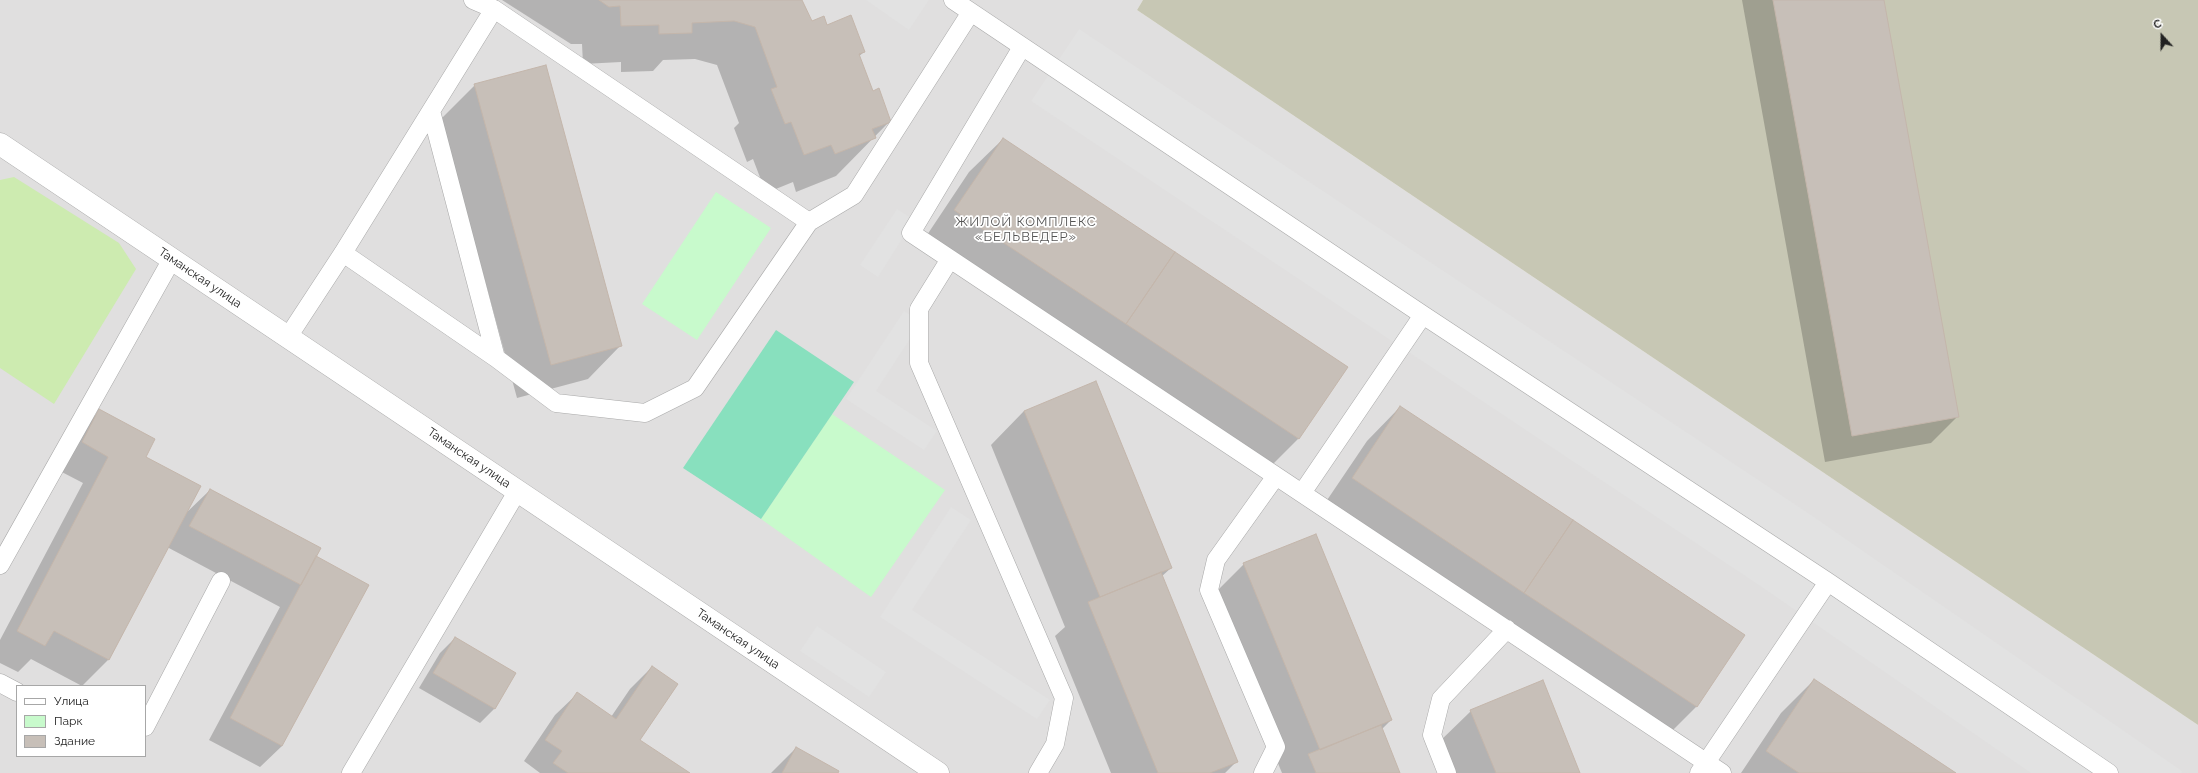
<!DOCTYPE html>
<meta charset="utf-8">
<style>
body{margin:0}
#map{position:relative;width:2198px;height:773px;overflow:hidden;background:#f2efe9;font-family:Raleway,sans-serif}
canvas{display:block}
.legend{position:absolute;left:16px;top:685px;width:130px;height:72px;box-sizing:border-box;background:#fff;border:1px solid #a7a7a7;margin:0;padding:5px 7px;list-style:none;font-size:12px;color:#222}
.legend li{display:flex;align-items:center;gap:8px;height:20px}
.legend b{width:20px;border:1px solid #a7a7a7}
.north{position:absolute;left:2142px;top:16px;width:40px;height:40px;-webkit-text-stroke:3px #fff;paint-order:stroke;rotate:339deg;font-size:11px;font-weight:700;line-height:16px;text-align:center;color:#222}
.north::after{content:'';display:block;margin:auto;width:14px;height:18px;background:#222;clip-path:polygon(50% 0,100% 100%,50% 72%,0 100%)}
</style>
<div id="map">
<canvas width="2198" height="773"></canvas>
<ul class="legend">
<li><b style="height:5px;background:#fff"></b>Улица</li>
<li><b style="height:11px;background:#c8facc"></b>Парк</li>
<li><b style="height:11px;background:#c7bfb8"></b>Здание</li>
</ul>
<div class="north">С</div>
</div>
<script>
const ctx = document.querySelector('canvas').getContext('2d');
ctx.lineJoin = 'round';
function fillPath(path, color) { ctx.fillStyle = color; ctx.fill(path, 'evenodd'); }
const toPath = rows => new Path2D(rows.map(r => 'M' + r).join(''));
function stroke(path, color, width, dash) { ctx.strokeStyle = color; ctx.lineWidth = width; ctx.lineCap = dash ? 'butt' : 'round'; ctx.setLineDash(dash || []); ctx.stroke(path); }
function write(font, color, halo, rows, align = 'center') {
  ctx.font = font + ' Raleway,sans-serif'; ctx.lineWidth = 3.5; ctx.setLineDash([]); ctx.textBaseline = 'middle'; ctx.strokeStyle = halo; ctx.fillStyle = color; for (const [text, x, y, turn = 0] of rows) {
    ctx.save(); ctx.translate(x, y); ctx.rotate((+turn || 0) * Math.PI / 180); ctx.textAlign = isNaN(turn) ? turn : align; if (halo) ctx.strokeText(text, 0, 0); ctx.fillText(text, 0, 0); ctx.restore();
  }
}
fillPath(toPath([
 [0,0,1143,0,1137,10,2198,725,2198,773,0,773],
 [17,686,145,686,145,756,17,756]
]), '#e0dfdf');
fillPath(toPath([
 [1143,0,2198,0,2198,725,1137,10]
]), '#c7c7b4');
fillPath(toPath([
 [14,177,119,243,136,269,54,404,0,368,0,180]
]), '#cdebb0');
fillPath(toPath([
 [716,192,771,228,697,340,642,304],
 [832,414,945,490,871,597,761,519]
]), '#c8facc');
fillPath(toPath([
 [776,330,854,382,761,519,683,468]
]), '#88e0be');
fillPath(toPath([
 [866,0,929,0,909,30],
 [1079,29,1808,513,2182,771,2181,773,2031,773,1759,585,1031,101],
 [897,209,914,220,878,277,860,265],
 [904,311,921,322,876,391,937,431,924,450,846,399],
 [951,507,971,520,912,610,1050,700,1037,719,880,617],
 [817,626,886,672,869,697,800,651]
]), '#e2e2e2');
fillPath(toPath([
 [502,0,801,0,811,22,826,26,864,52,858,57,872,92,890,121,836,176,796,192,793,182,766,193,753,159,747,162,734,128,739,123,717,65,695,59,663,60,653,71,621,72,621,62,583,64,582,44,571,44],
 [1742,0,1883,0,1958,416,1931,443,1825,462],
 [475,85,621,345,588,379,517,398,441,119],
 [1003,139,1299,438,1265,472,921,244,969,172],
 [1400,407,1744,635,1696,707,1663,740,1319,512,1367,441],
 [100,411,144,457,185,514,210,490,315,557,282,746,260,767,209,740,280,607,167,547,109,659,82,686,31,659,18,672,0,663,0,640,83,483,56,469,73,437],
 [1024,411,1171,568,1161,577,1237,761,1225,773,1111,773,1055,636,1065,627,991,445],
 [1244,564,1391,720,1381,730,1399,773,1282,773,1210,598],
 [455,638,495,708,480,723,419,688,440,653],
 [652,667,639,740,688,773,540,773,524,761,555,715,577,694,611,717,630,689],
 [1814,680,1954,773,1741,773,1781,713],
 [1471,711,1579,773,1449,773,1437,744],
 [796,748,836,773,771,773]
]), '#0003');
const building = toPath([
 [599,0,802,0,812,21,824,16,827,25,851,15,865,52,859,54,873,91,879,88,891,122,872,129,876,138,835,154,831,145,804,155,791,122,785,124,771,89,777,87,755,27,734,21,692,23,692,33,659,34,659,25,621,26,620,6,609,7,599,0],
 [1773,0,1884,0,1959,417,1852,436,1773,0],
 [546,65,622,346,551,365,474,84,546,65],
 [1003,138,1175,252,1126,324,954,210,1003,138],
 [1175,252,1348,367,1299,439,1126,324,1175,252],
 [1096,381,1172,568,1100,597,1024,411,1096,381],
 [1400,406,1573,520,1524,593,1352,478,1400,406],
 [99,409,155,439,146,457,201,486,109,660,54,631,45,646,17,631,108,457,82,442,99,409],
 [210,489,321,548,301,585,189,526,210,489],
 [1573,520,1745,635,1697,707,1524,593,1573,520],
 [1316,534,1392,720,1320,750,1243,563,1316,534],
 [316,556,369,585,282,746,230,718,316,556],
 [1161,572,1238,762,1210,773,1158,773,1088,602,1161,572],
 [455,637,516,673,495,709,433,673,455,637],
 [652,666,678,684,640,740,690,773,568,773,553,763,562,751,545,740,577,692,616,719,652,666],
 [1814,679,1956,773,1799,773,1766,751,1814,679],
 [1543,680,1580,773,1496,773,1470,710,1543,680],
 [1381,725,1400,773,1316,773,1308,754,1381,725],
 [796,747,839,771,838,773,782,773,796,747]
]);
fillPath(building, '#c7bfb8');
stroke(building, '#c4b6ab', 1);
const lane = toPath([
 [473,0,494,9],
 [953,0,1423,315,1828,582,2109,773],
 [1022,47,911,233,1722,773],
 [431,111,496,358],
 [343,253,496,358,556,403,645,413,695,388,809,222,854,195,971,12],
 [950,259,919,309,919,363,1064,698,1055,744,1038,773],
 [288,337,343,253,494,9,809,222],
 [1302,493,1423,315],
 [0,565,172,259],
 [0,683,17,692],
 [145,727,221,581],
 [351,773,518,490],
 [1263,773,1276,747,1209,590,1216,560,1276,476],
 [1447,773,1432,735,1441,699,1507,629],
 [1699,773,1828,582]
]);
const street = toPath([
 [0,144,938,773]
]);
stroke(lane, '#a9a9a9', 19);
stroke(street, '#a9a9a9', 23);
stroke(lane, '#fff', 18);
stroke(street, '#fff', 22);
write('12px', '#222', '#fff', [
 ["Таманская улица",200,278,34],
 ["Таманская улица",469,458,34],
 ["Таманская улица",738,639,34]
]);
ctx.letterSpacing = '1px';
write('13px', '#555', '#fff', [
 ["ЖИЛОЙ КОМПЛЕКС",1026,222],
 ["«БЕЛЬВЕДЕР»",1026,237]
]);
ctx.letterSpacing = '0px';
</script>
